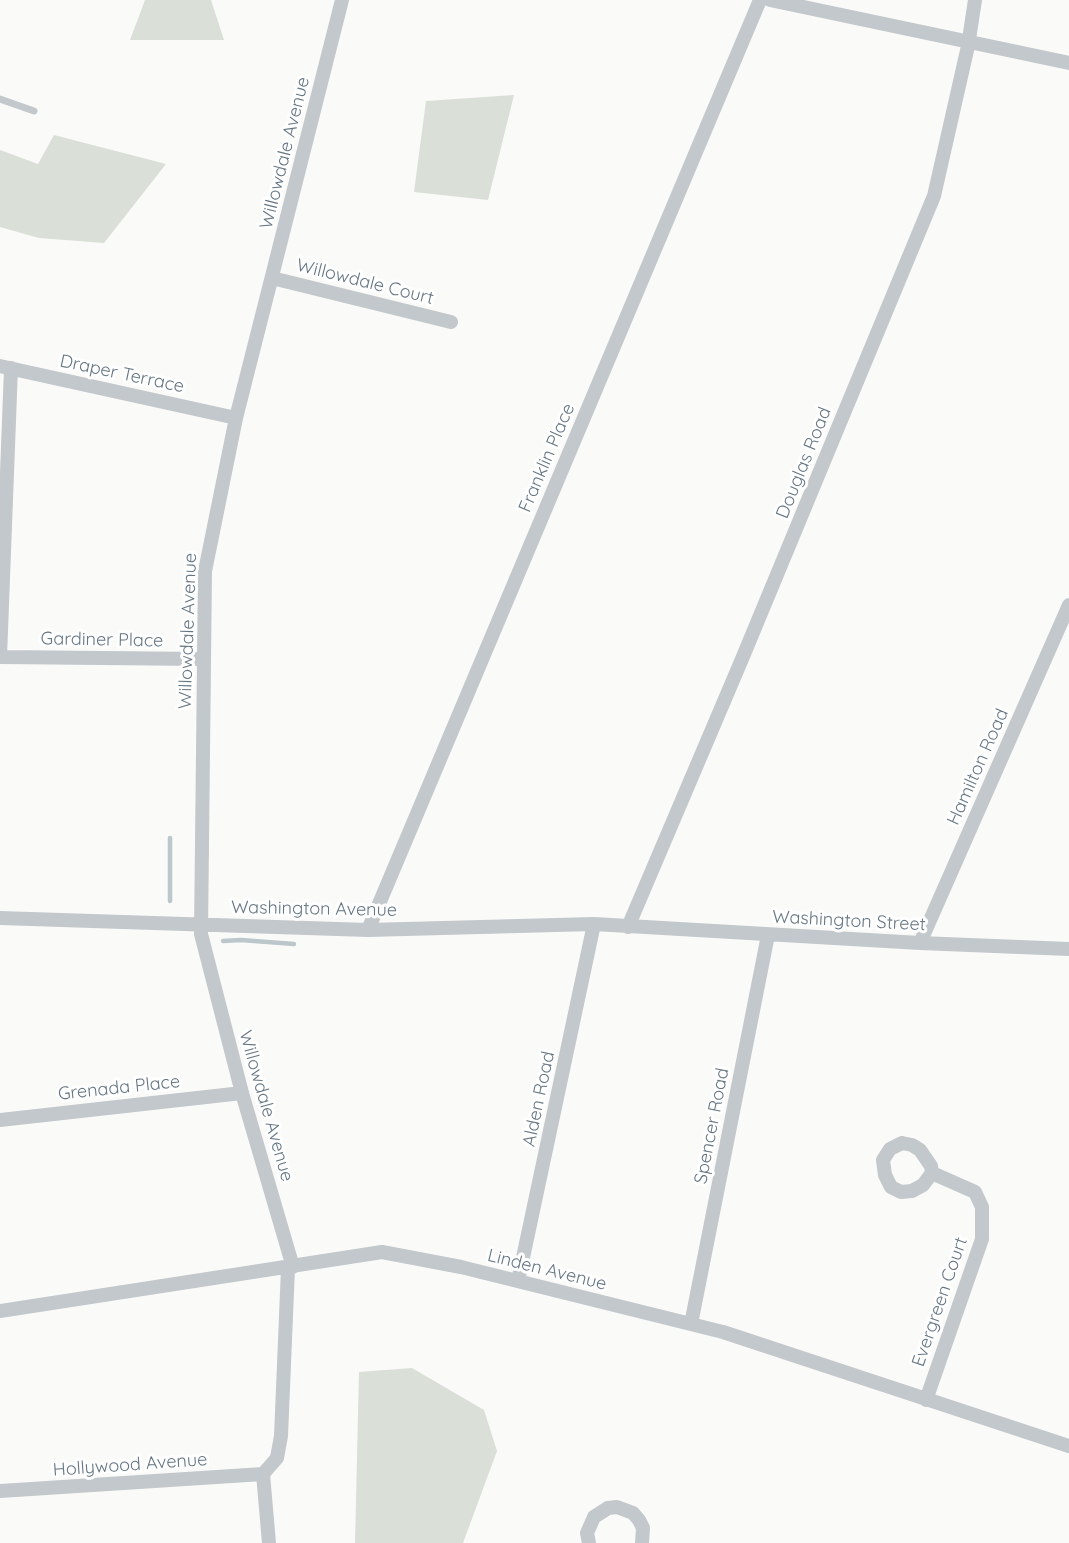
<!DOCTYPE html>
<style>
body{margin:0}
canvas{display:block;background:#fafaf8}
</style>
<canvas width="1069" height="1543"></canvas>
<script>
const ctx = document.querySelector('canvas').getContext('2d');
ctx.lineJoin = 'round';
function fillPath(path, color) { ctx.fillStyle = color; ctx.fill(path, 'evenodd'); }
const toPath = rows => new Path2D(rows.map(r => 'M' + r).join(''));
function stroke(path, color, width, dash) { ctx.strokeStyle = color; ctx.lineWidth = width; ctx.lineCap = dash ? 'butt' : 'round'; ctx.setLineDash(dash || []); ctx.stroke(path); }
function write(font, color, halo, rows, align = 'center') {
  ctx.font = font + ' Quicksand,sans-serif'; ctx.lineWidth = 6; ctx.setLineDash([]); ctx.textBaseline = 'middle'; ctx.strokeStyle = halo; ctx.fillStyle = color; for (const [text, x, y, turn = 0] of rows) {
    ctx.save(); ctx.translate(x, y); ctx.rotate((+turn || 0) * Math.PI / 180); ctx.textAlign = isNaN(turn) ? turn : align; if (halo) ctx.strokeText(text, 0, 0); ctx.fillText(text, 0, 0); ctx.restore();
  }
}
fillPath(toPath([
 [145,0,211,0,224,40,130,40],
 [514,95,488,200,414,192,426,101],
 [54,135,166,164,104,243,39,238,0,227,0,150,38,164],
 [412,1368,484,1410,497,1451,463,1543,355,1543,359,1372]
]), '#dadfd7');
stroke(toPath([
 [170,838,170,901],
 [223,941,241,940,294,944]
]), '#bbc7cb', 4.5);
stroke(toPath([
 [0,99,34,111]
]), '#c3c8cc', 7);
stroke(toPath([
 [770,0,1069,63],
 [272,278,451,322],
 [0,366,236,418],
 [0,657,11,368],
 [0,657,204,659],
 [0,918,368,930,594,924,920,943,1069,949],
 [628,927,742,659,934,196,968,46,975,0],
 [368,930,760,0],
 [920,943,1069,605],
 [0,1120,242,1093],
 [902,1143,912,1145,920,1150,931,1166,932,1173,923,1185,912,1191,901,1192,891,1187,885,1175,883,1160,890,1149,902,1143],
 [293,1267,242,1093,201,934,205,571,236,418,342,0],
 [518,1281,594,924],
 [0,1311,382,1252,461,1267,723,1332,1069,1446],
 [691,1324,768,935],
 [926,1400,982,1239,982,1207,975,1192,932,1173],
 [0,1491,263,1474],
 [269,1543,263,1474,277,1458,281,1436,288,1268],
 [589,1543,587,1533,594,1517,608,1508,617,1507,633,1513,639,1520,643,1528,642,1543]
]), '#c3c8cc', 14);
write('18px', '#657683', '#fff', [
 ["Willowdale Avenue",285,153,-76],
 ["Willowdale Court",365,282,14],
 ["Draper Terrace",122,374,12],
 ["Franklin Place",547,458,-67],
 ["Douglas Road",804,463,-68],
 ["Willowdale Avenue",188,631,-88],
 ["Gardiner Place",102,640,1],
 ["Hamilton Road",978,767,-66],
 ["Washington Avenue",314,909,1],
 ["Washington Street",849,921,3],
 ["Grenada Place",119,1088,-6],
 ["Alden Road",539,1099,-78],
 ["Willowdale Avenue",266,1106,74],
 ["Spencer Road",712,1126,-79],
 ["Linden Avenue",547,1270,14],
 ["Evergreen Court",940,1302,-71],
 ["Hollywood Avenue",130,1465,-4]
]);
</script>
